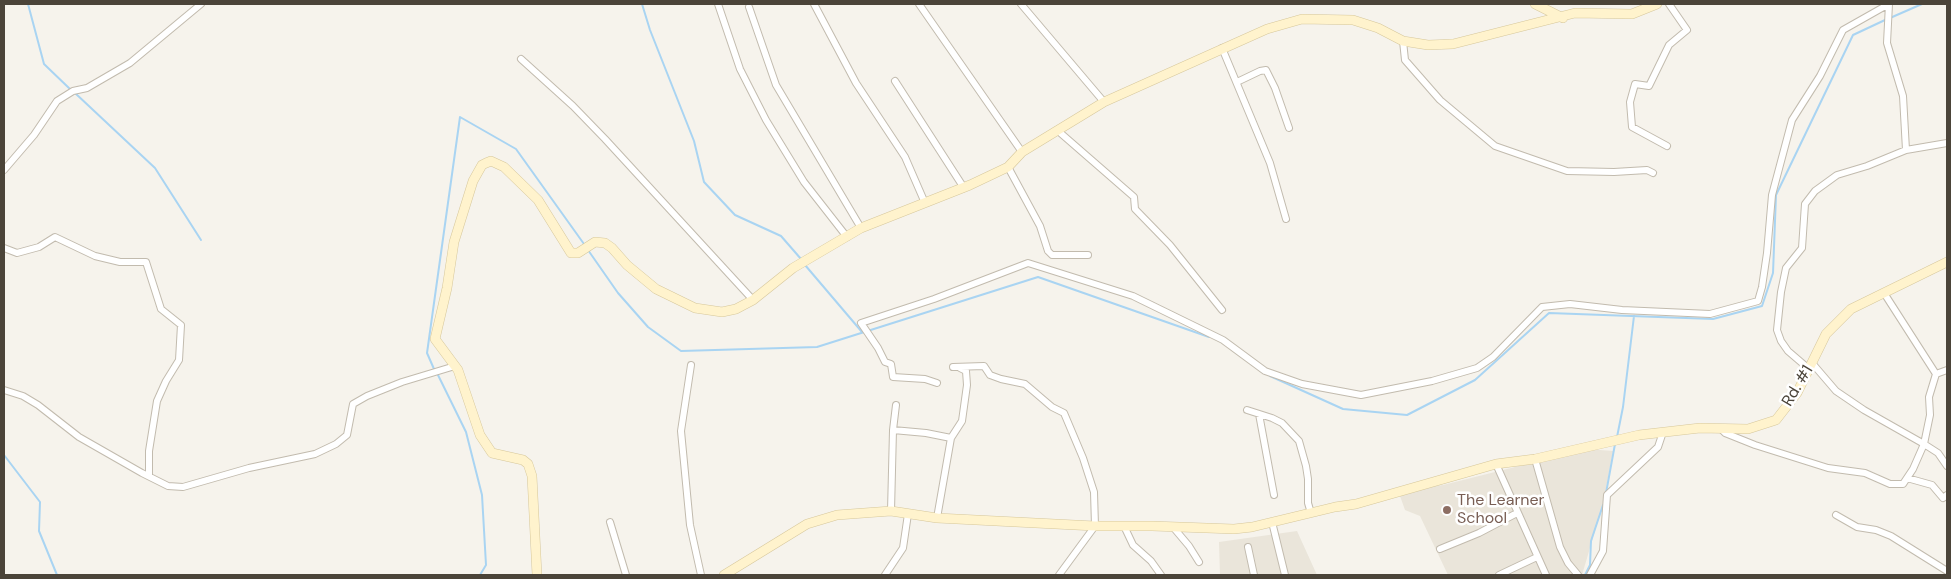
<!DOCTYPE html>
<style>
body{margin:0}
#map{position:relative;width:1951px;height:579px;overflow:hidden;background:#f6f3ec;font-family:"DM Sans",sans-serif}
canvas{display:block}
.frame{position:absolute;inset:0;border:5px solid #4b4439;pointer-events:none}
</style>
<div id="map">
<canvas width="1951" height="579"></canvas>
<div class="frame"></div>
</div>
<script>
const ctx = document.querySelector('canvas').getContext('2d');
ctx.lineJoin = 'round';
function fillPath(path, color) { ctx.fillStyle = color; ctx.fill(path, 'evenodd'); }
const toPath = rows => new Path2D(rows.map(r => 'M' + r).join(''));
function stroke(path, color, width, dash) { ctx.strokeStyle = color; ctx.lineWidth = width; ctx.lineCap = dash ? 'butt' : 'round'; ctx.setLineDash(dash || []); ctx.stroke(path); }
function write(font, color, halo, rows, align = 'center') {
  ctx.font = font + ' "DM Sans",sans-serif'; ctx.lineWidth = 5; ctx.setLineDash([]); ctx.textBaseline = 'middle'; ctx.strokeStyle = halo; ctx.fillStyle = color; for (const [text, x, y, turn = 0] of rows) {
    ctx.save(); ctx.translate(x, y); ctx.rotate((+turn || 0) * Math.PI / 180); ctx.textAlign = isNaN(turn) ? turn : align; if (halo) ctx.strokeText(text, 0, 0); ctx.fillText(text, 0, 0); ctx.restore();
  }
}
fillPath(toPath([
 [1587,449,1613,451,1603,504,1582,575,1448,575,1420,516,1405,510,1400,496,1416,488,1443,485],
 [1297,531,1317,575,1220,575,1219,542]
]), '#eae5da');
stroke(toPath([
 [28,4,44,64,71,90],
 [642,4,650,30,694,141,704,182,735,215,781,236,801,259],
 [1890,18,1922,4],
 [75,93,155,168,201,240],
 [588,250,618,293,648,327,681,351,817,347,1038,277,1209,337],
 [805,265,862,332],
 [434,369,427,353,460,117,516,149,584,244],
 [437,373,466,432,482,495,486,565,480,575],
 [1270,376,1343,409,1407,415,1475,380,1549,313,1713,319,1762,306,1773,273,1776,195,1853,35,1885,20],
 [1617,437,1623,407,1634,316],
 [4,455,40,502,39,531,57,575],
 [1606,493,1615,444],
 [1585,575,1590,565,1591,541,1603,505]
]), '#a9d4f2', 2);
const street = toPath([
 [718,4,740,69,766,120,804,182,847,237],
 [814,4,856,83,905,157,925,203],
 [919,4,1022,152],
 [1021,4,1104,102],
 [1889,4,1887,43,1903,96,1906,150],
 [749,7,776,85,861,228],
 [1403,41,1405,60,1440,100,1495,146,1567,171,1614,172,1647,170,1653,173],
 [1222,48,1270,163,1286,219],
 [521,59,573,106,605,139,753,300],
 [895,81,964,188],
 [1237,82,1260,71,1266,70,1275,88,1289,128],
 [1057,130,1134,197,1135,209,1170,245,1222,310],
 [1667,146,1632,127,1630,102,1635,84,1649,86,1669,45,1687,30,1669,4],
 [1008,167,1040,226,1048,251,1052,255,1088,255],
 [4,170,34,135,57,101,73,91,87,88,130,63,201,4],
 [4,248,17,253,39,247,55,237,95,256,120,262,146,262,161,309,181,325,179,360,166,381,157,401,149,451,149,476],
 [1884,293,1936,374,1929,397,1930,415,1924,444,1938,453,1947,466],
 [691,365,681,431,690,525,701,575],
 [953,367,984,366,990,375,1001,379,1025,384,1052,407,1064,413,1083,458,1094,492,1095,526,1059,575],
 [1809,369,1788,351,1781,341,1777,330,1781,292,1786,268,1802,248,1805,204,1815,191,1837,175,1867,166,1906,150,1947,143],
 [1936,374,1947,370],
 [937,383,925,379,893,377,891,364,885,362,878,348,861,323,934,299,1028,263,1133,296,1223,340,1265,371,1302,384,1361,395,1432,381,1477,368,1493,357,1542,307,1570,304,1622,310,1710,314,1758,301,1762,287,1767,253,1772,195,1792,120,1820,76,1843,30,1889,4],
 [4,390,23,396,38,405,79,437,142,473,168,486,183,487,249,468,315,454,336,444,347,435,353,404,367,396,402,382,455,366],
 [1247,410,1272,418,1282,423,1299,441,1306,466,1308,479,1308,503,1311,513],
 [1259,414,1274,495],
 [1721,429,1725,433,1755,445,1828,468,1865,473,1890,484,1903,484,1913,469,1924,444,1864,410,1836,391,1812,363],
 [893,430,926,433,951,438],
 [1535,459,1560,547,1568,563,1578,575],
 [1496,464,1546,575],
 [1907,478,1932,485,1943,498,1947,495],
 [891,511,893,430,896,405],
 [1836,515,1857,527,1876,530,1891,536,1947,571],
 [937,518,951,438,962,421,967,385,966,371,960,368],
 [610,522,626,575],
 [1272,522,1285,575],
 [1124,526,1133,545,1151,561,1161,575],
 [1173,527,1189,546,1199,562],
 [1248,547,1254,575],
 [1440,549,1479,533,1517,513],
 [885,575,903,548,908,514],
 [1499,575,1537,557],
 [1590,575,1603,551,1607,495,1658,447,1663,432]
]);
const secondary = toPath([
 [1535,4,1563,18],
 [537,575,532,476,528,464,523,460,492,453,480,435,458,370,435,339,447,288,454,242,473,181,482,165,486,163,491,161,504,167,538,200,571,253,578,253,595,242,605,243,612,248,627,265,656,289,695,308,722,312,736,309,753,300,793,268,861,228,970,185,1008,167,1022,152,1104,102,1267,29,1302,19,1353,20,1378,28,1403,41,1428,45,1453,44,1575,13,1632,14,1657,4],
 [724,575,807,524,837,515,891,511,937,518,1095,526,1152,526,1234,529,1252,527,1335,507,1356,504,1496,464,1535,459,1639,435,1700,428,1748,429,1776,420,1797,393,1826,334,1851,309,1947,262]
]);
stroke(street, '#c2bbae', 8);
stroke(secondary, '#d6c79b', 10);
stroke(street, '#fff', 6);
stroke(secondary, '#fff3cd', 9);
for (const [x, y, r, color] of [
 [1447,510,5,"#8d6e63"]
]) { const dot = new Path2D(); dot.arc(x, y, r, 0, 2 * Math.PI); ctx.fillStyle = color; ctx.fill(dot); stroke(dot, '#fff', 2); }
write('16px', '#4b4439', '#fff', [
 ["Rd. #1",1798,386,-59]
]);
write('16px', '#785e54', '#fff', [
 ["The Learner",1457,501],
 ["School",1457,519]
], 'left');
</script>
